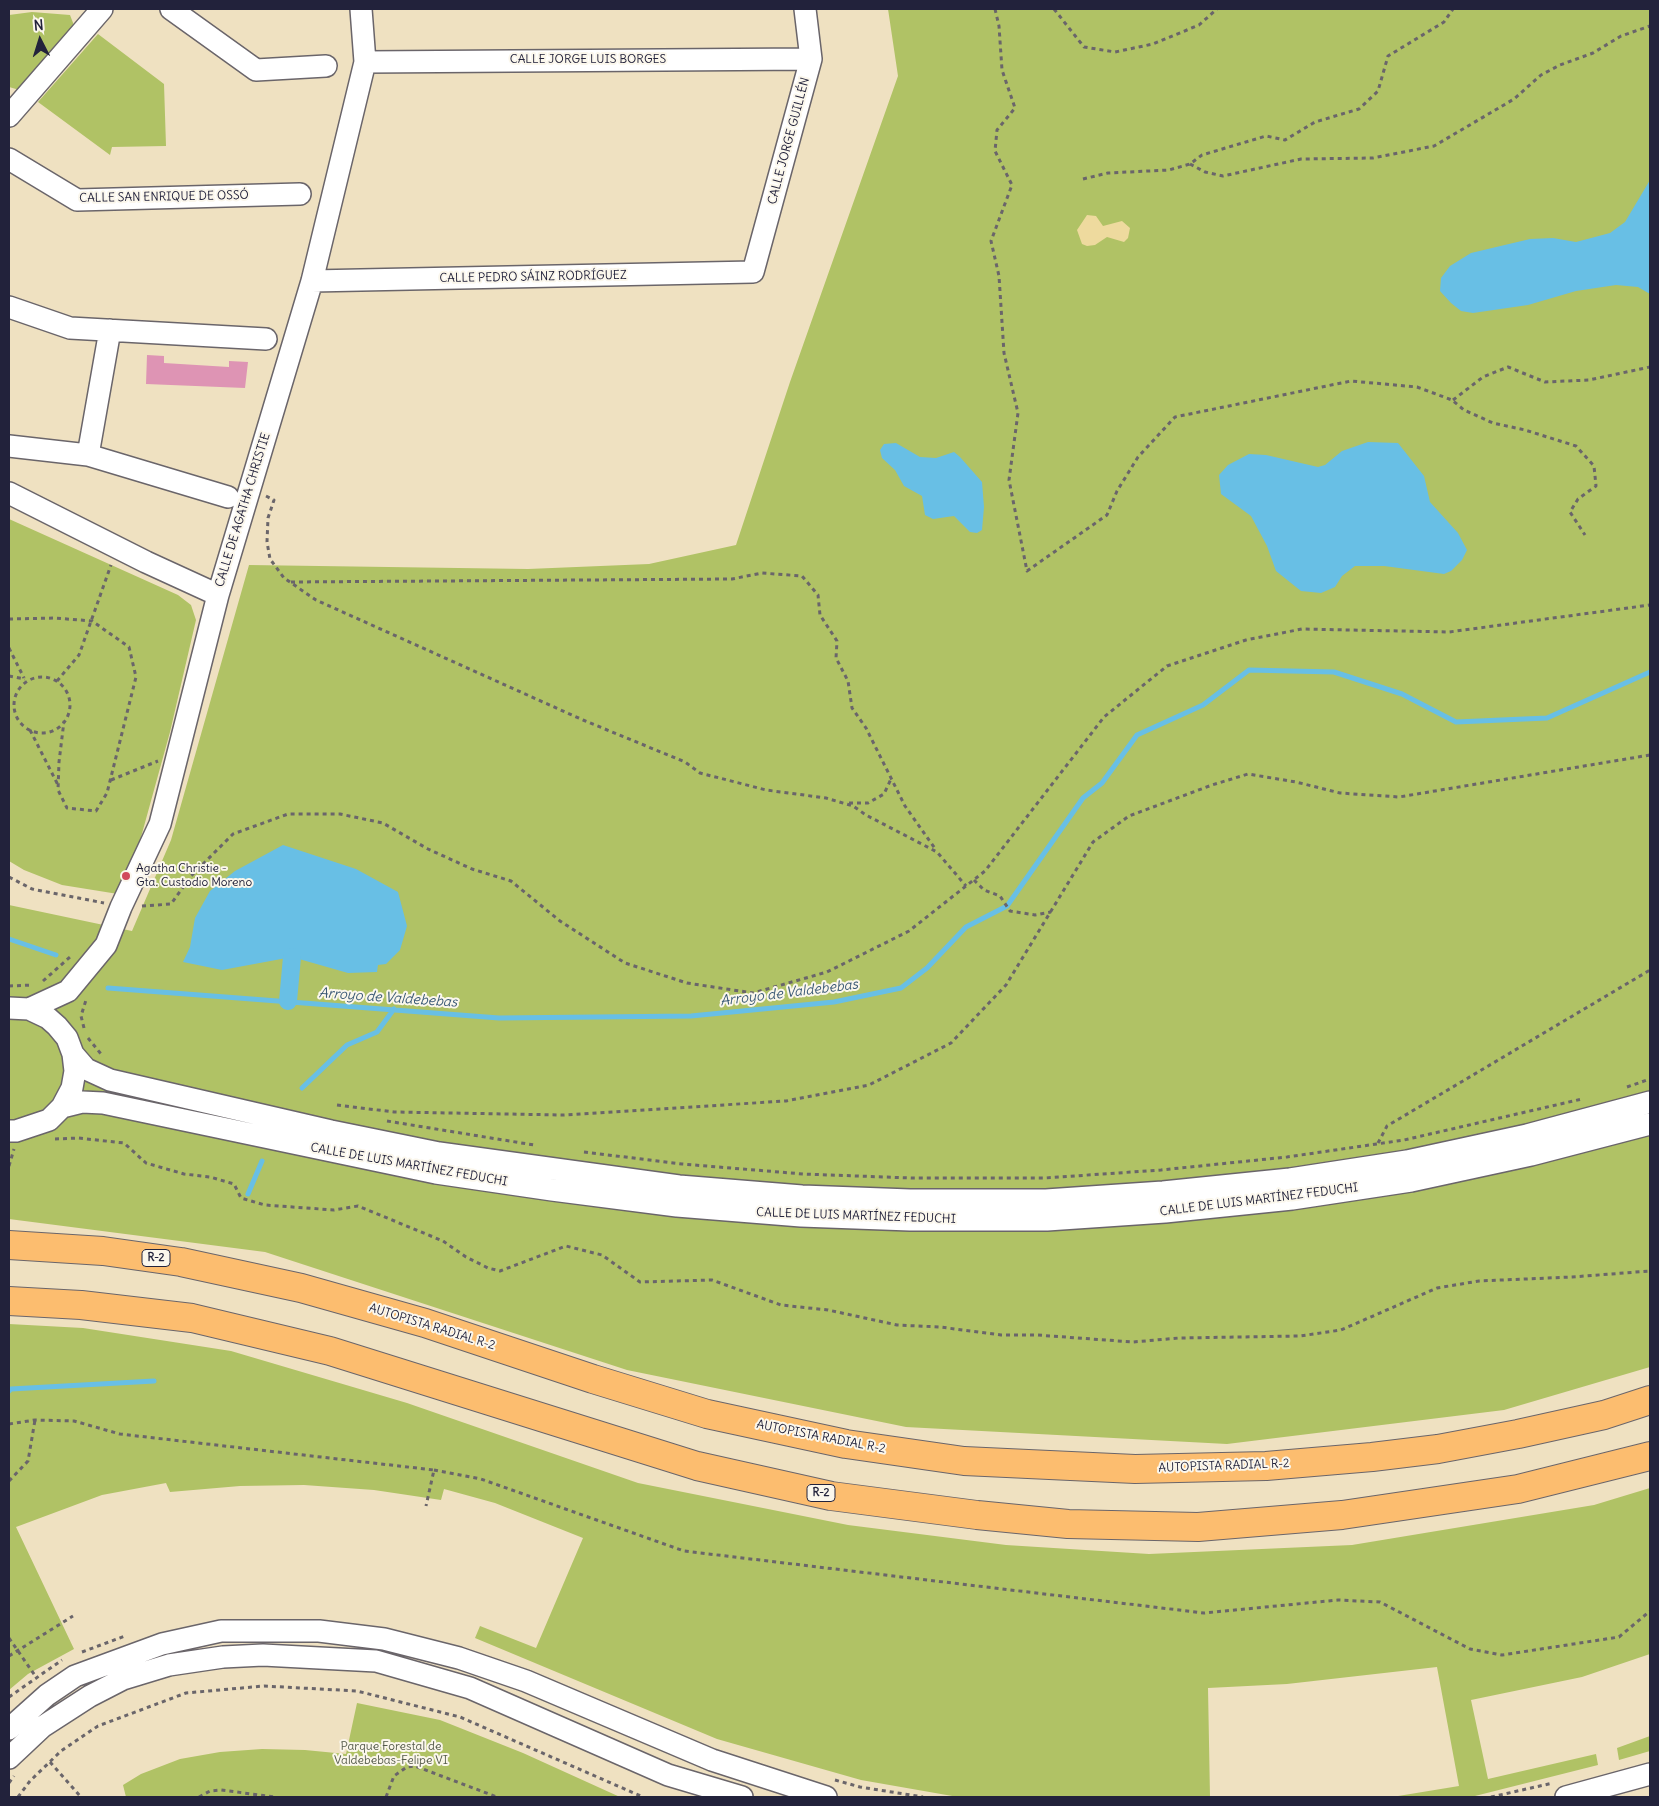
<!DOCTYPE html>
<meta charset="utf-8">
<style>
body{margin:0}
#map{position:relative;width:1659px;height:1806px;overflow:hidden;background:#efe1c1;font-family:Delius,sans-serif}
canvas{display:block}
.frame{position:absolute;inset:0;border:10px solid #22223b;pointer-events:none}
.north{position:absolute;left:15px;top:15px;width:50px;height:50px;-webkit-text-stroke:4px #fbf7ec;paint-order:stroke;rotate:355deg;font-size:14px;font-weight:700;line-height:20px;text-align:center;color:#22223b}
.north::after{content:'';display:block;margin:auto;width:18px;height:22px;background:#22223b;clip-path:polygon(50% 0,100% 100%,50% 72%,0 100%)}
</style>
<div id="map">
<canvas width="1659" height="1806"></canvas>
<div class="frame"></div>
<div class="north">N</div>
</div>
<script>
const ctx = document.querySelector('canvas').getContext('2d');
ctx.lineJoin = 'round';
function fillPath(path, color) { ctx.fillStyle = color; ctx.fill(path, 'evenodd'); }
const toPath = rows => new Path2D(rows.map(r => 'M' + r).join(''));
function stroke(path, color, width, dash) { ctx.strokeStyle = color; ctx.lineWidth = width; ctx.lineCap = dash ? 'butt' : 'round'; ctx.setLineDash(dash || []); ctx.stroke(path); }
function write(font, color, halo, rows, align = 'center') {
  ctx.font = font + ' Delius,sans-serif'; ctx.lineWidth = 4; ctx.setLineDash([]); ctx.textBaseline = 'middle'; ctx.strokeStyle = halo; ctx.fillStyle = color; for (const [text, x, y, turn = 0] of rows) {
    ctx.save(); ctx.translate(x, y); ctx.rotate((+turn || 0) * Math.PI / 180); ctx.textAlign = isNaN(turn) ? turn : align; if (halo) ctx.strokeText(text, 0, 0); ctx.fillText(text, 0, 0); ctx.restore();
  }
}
fillPath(toPath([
 [888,9,1650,9,1650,1367,1504,1410,1227,1444,906,1427,627,1370,265,1252,9,1219,9,905,132,931,171,840,249,565,528,569,649,564,736,545,790,382,898,76],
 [32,12,70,15,75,28,23,91,9,87,9,15],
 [98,34,164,84,166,146,112,147,110,155,38,102],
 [9,519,178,595,191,605,196,620,170,732,138,848,118,894,62,885,24,870,9,861],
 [9,1324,83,1328,231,1351,407,1403,638,1483,848,1525,1006,1545,1149,1554,1352,1545,1594,1505,1650,1488,1650,1654,1582,1677,1471,1700,1488,1779,1596,1754,1598,1765,1471,1797,1392,1797,1459,1786,1437,1667,1287,1684,1208,1688,1210,1797,958,1797,861,1780,717,1739,475,1638,480,1626,536,1648,583,1538,495,1503,444,1489,441,1500,374,1490,304,1485,240,1486,170,1492,166,1483,102,1495,16,1527,74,1649,28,1674,9,1690],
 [357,1703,440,1720,523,1753,620,1797,126,1797,123,1785,141,1774,180,1759,220,1752,262,1749,305,1750,346,1754],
 [1650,1736,1650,1751,1619,1760,1617,1748]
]), '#b0c265');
fillPath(toPath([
 [1087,215,1096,216,1103,226,1122,221,1130,228,1128,238,1124,242,1107,237,1095,245,1087,246,1082,244,1077,230]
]), '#eeda9e');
fillPath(toPath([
 [1650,180,1650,294,1638,287,1616,285,1576,291,1528,305,1473,313,1461,311,1451,303,1440,291,1441,278,1450,266,1471,253,1530,239,1553,238,1576,242,1610,233,1625,222],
 [1368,442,1398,443,1424,476,1430,502,1458,533,1467,550,1462,560,1451,571,1444,574,1384,566,1355,566,1342,576,1335,587,1321,593,1301,591,1276,571,1267,546,1251,516,1221,494,1219,475,1228,465,1249,454,1266,455,1318,467,1325,465,1342,451],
 [896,443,920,457,936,458,954,452,960,457,982,482,984,507,982,530,977,533,970,532,954,516,933,519,925,515,922,496,904,486,895,470,882,458,880,450,884,444],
 [283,845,356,869,398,892,407,926,400,950,386,964,378,965,377,972,348,973,292,957,222,970,183,962,190,947,195,918,210,891,235,871]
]), '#68bfe5');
stroke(toPath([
 [9,939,56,955],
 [108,988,499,1018,691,1016,834,1002,901,988,927,968,966,927,1007,906,1083,798,1102,783,1137,735,1203,705,1249,670,1334,672,1402,694,1456,722,1547,718,1650,672],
 [302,1088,347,1045,377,1032,394,1009],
 [248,1194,262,1161],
 [9,1391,11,1389,154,1381]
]), '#68bfe5', 5);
stroke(toPath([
 [288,1001,292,957]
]), '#68bfe5', 18);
fillPath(toPath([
 [147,355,164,356,164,363,229,367,229,361,248,362,245,388,146,384]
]), '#de94b4');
const minor = toPath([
 [171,9,256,70,326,66],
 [365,62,811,59],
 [9,116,102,9],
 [9,159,77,200,300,194],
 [312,281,753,272,811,59,805,9],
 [9,307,70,328,266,339],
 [9,446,88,455,228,497],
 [88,455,110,330],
 [9,493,146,562,218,595],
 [9,1008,29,1009,48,1018,57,1026,67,1038,73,1054,75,1071,72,1088,62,1107,49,1120,16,1131,9,1131],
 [29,1009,68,991,106,945,121,907,160,824,218,595,312,281,365,62,361,9],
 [73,1054,86,1069,110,1080,331,1131,439,1153,679,1186,802,1196,910,1200,1046,1200,1163,1192,1290,1179,1407,1161,1527,1135,1650,1102],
 [62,1107,82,1102,103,1103,436,1173,552,1190,677,1206,801,1216,910,1220,1047,1220,1165,1212,1292,1199,1411,1181,1531,1155,1650,1124],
 [9,1729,47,1695,75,1676,162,1644,221,1631,319,1631,384,1639,459,1658,526,1681,712,1760,826,1797],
 [9,1758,42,1727,90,1696,123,1679,169,1665,223,1657,263,1655,376,1661,470,1688,668,1775,742,1797],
 [1566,1797,1650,1774]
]);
const highway = toPath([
 [9,1245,103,1251,181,1262,301,1288,425,1323,593,1379,707,1414,846,1444,964,1461,1135,1469,1266,1466,1372,1457,1438,1449,1518,1434,1604,1415,1650,1400],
 [9,1301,81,1305,192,1318,330,1351,697,1466,831,1496,977,1515,1068,1524,1198,1527,1342,1515,1518,1489,1650,1456]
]);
stroke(minor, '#6a656a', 24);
stroke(highway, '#6a656a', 30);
stroke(toPath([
 [995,9,999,26,1002,70,1015,108,997,130,995,151,1012,185,991,241,999,276,1004,353,1018,413,1009,480,1027,571,1107,515,1117,491,1138,457,1175,417,1351,381,1417,387,1452,400,1464,410,1493,423,1525,430,1576,446,1594,466,1596,486,1578,499,1570,512,1585,535],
 [1054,9,1084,47,1115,52,1153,44,1199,25,1217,9],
 [1190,164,1205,172,1223,176,1301,159,1373,158,1434,146,1514,99,1541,75,1560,65,1593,53,1621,36,1650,26],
 [1083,179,1108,173,1169,170,1190,164,1202,155,1266,136,1285,140,1315,122,1359,109,1378,91,1388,56,1444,22,1453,9],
 [1453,400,1483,377,1508,367,1545,382,1589,380,1650,367],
 [266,496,274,500,268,518,267,542,270,559,284,578,316,600,583,720,685,762,700,773,766,790,826,798,853,806,866,815,937,852,966,886],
 [291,582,732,579,762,573,802,576,818,595,820,615,837,641,836,658,848,681,852,708,866,728,905,806,936,850],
 [9,619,55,618,92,621,129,647,136,677,107,793,96,811,67,808,58,790,59,762,64,721],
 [9,648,24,678],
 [9,676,25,679],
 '14 705a28 28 0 1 1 56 0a28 28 0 1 1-56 0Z',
 [57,681,79,655,111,565],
 [30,730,58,785],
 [111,780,158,761],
 [849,803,868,803,884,794,891,779],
 [9,877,32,889,104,903],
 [974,880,984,890,1000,896,1010,911,1035,915,1051,912],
 [142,906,171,904,191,876,233,834,288,814,340,814,383,823,428,849,472,869,511,881,560,921,625,963,687,983,753,993,827,972,909,931,985,871,1104,717,1167,666,1246,640,1302,629,1449,632,1650,605],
 [43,981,70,957],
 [9,986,33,985],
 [84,1028,81,1016,86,1000],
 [88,1038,101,1054],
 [1627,1087,1650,1079],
 [337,1105,394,1112,563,1115,786,1101,869,1085,951,1043,1006,985,1093,842,1129,816,1212,785,1248,774,1296,782,1340,793,1399,797,1650,755],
 [387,1121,534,1145],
 [55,1139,78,1138,124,1143,146,1163,184,1174,210,1177,234,1184,241,1198,265,1205,334,1210,358,1206,443,1241,466,1257,488,1268,500,1271,566,1246,602,1255,640,1282,712,1280,781,1305,828,1310,897,1325,940,1327,1001,1335,1037,1335,1133,1342,1179,1338,1300,1336,1341,1330,1437,1288,1479,1281,1572,1277,1650,1271],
 [1378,1143,1387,1126,1650,970],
 [584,1152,682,1164,803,1174,911,1178,1045,1178,1161,1170,1287,1157,1404,1140,1582,1099],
 [9,1166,14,1149],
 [9,1424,35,1420,74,1421,120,1434,434,1470,426,1506],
 [434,1470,481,1479,684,1551,1204,1613,1338,1600,1380,1602,1470,1649,1502,1655,1619,1637,1650,1611],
 [9,1481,28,1461,35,1420],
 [9,1638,36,1677],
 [82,1652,125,1636],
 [9,1656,73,1616],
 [9,1697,62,1660],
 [50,1762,81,1797],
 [835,1780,860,1787,923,1797],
 [9,1783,14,1776],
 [18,1797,30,1781,61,1751,98,1726,186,1693,264,1686,357,1691,460,1717,643,1797],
 [199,1797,210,1791,221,1790,275,1797],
 [386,1797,394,1776,407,1767,415,1766,497,1797],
 [1491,1797,1553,1783]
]), '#6a656a', 3, [4, 4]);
stroke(minor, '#fff', 21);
stroke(highway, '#fcbd6f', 28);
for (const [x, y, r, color] of [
 [126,876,5,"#d1495b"]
]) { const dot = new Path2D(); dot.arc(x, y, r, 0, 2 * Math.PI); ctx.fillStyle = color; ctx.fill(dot); stroke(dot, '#fbf7ec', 2); }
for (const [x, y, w] of [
 [156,1258,28],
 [821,1493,28]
]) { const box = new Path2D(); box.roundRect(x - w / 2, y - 8.5, w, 17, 4); ctx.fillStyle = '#fbf7ec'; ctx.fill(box); stroke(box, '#22223b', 1); }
write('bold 11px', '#22223b', null, [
 ["R-2",156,1258],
 ["R-2",821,1493]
]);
write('12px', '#22223b', '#fbf7ec', [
 ["CALLE JORGE LUIS BORGES",588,60],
 ["CALLE JORGE GUILLÉN",789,141,-75],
 ["CALLE SAN ENRIQUE DE OSSÓ",164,197,-1],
 ["CALLE PEDRO SÁINZ RODRÍGUEZ",533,277,-1],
 ["CALLE DE AGATHA CHRISTIE",243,510,-73],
 ["CALLE DE LUIS MARTÍNEZ FEDUCHI",409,1165,10],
 ["CALLE DE LUIS MARTÍNEZ FEDUCHI",1259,1200,-7],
 ["CALLE DE LUIS MARTÍNEZ FEDUCHI",856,1216,2],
 ["AUTOPISTA RADIAL R-2",432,1327,17],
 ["AUTOPISTA RADIAL R-2",821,1437,11],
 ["AUTOPISTA RADIAL R-2",1224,1466,-2]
]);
write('12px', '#22223b', '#fbf7ec', [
 ["Agatha Christie -",136,869],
 ["Gta. Custodio Moreno",136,883]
], 'left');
write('12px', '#545a4a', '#fbf7ec', [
 ["Parque Forestal de",391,1747],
 ["Valdebebas-Felipe VI",391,1761]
]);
write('italic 14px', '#3a5976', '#fbf7ec', [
 ["Arroyo de Valdebebas",789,993,-7],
 ["Arroyo de Valdebebas",388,998,4]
]);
</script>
